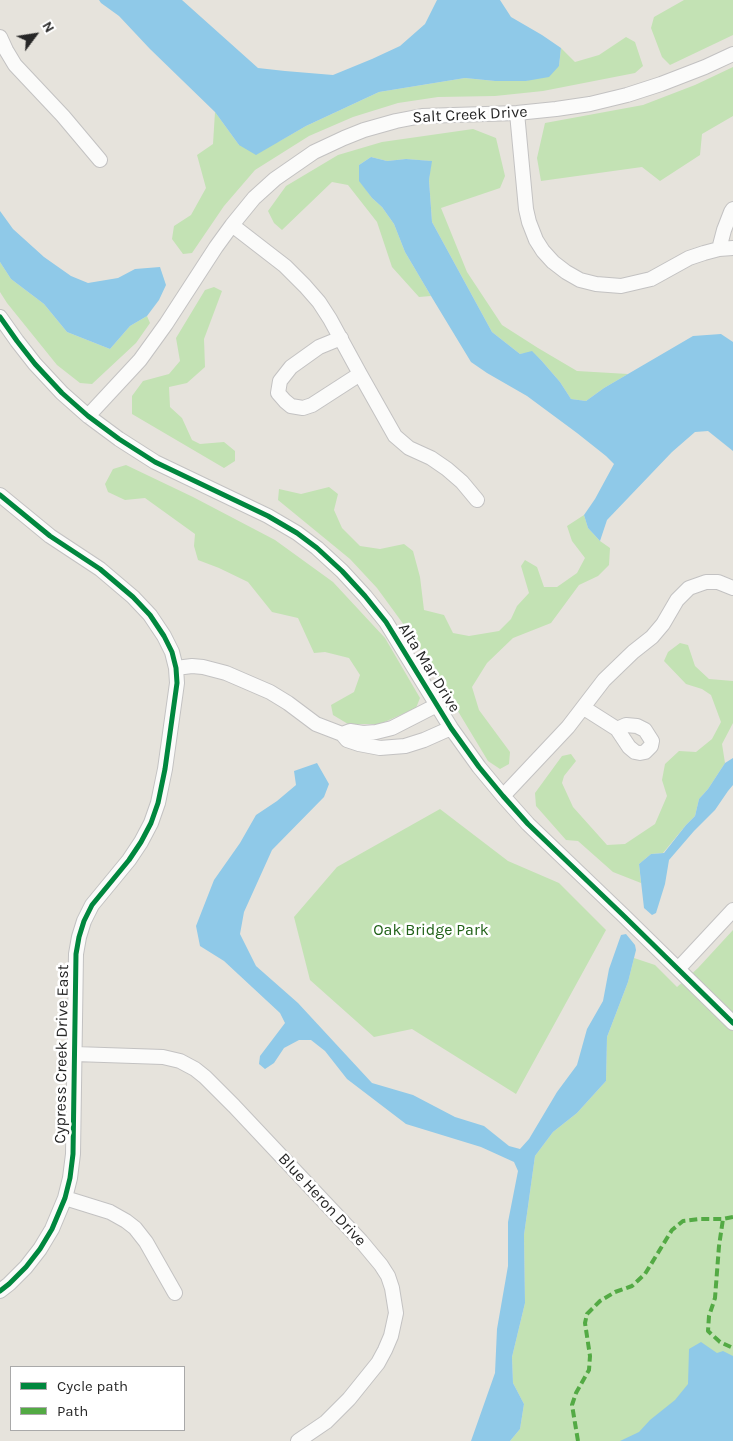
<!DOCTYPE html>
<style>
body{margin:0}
#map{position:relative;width:733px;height:1441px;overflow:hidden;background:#e6e3dc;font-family:Karla,sans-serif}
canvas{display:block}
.legend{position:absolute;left:10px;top:1366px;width:175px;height:65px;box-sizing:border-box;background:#fff;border:1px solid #a9a9a9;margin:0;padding:6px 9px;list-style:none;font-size:15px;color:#272727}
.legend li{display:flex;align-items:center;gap:10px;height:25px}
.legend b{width:25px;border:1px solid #a9a9a9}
.north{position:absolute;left:10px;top:10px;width:50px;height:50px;-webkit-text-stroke:4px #fff;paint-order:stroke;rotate:59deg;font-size:14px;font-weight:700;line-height:20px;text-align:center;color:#272727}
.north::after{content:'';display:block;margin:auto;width:18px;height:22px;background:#272727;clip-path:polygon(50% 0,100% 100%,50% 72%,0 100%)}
</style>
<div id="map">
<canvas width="733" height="1441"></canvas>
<ul class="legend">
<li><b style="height:6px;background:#00873e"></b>Cycle path</li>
<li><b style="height:6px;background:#53aa44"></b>Path</li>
</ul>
<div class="north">N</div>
</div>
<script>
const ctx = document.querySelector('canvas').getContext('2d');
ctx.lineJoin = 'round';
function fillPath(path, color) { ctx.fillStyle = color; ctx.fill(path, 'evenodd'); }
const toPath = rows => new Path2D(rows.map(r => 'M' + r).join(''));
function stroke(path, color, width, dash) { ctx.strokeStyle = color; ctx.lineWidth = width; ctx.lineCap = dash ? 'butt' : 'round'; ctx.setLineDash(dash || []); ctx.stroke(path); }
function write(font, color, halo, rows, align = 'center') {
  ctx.font = font + ' Karla,sans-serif'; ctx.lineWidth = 5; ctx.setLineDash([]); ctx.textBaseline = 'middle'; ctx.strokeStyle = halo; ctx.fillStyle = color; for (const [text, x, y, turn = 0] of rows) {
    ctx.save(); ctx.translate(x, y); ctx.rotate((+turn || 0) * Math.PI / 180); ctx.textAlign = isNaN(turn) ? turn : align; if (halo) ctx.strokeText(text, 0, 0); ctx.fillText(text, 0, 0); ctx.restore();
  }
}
fillPath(toPath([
 [684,0,733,0,733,35,670,65,662,57,651,28,654,17],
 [626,37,635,42,643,66,635,73,543,91,495,96,438,97,398,103,353,117,309,136,255,170,224,206,192,253,183,254,172,239,174,226,191,215,206,188,197,155,213,144,215,112,239,145,278,142,306,126,379,92,465,78,495,81,526,81,559,66,561,48,575,62,599,55],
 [733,67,733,116,702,134,700,155,660,181,642,167,541,181,537,158,545,123,643,105,695,85],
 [473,129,496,138,505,176,500,188,441,208,467,272,502,325,538,348,577,371,628,374,604,388,586,401,571,399,560,382,541,360,532,352,520,354,492,332,432,222,429,180,431,161,406,159,387,161,371,157,359,165,360,181,372,198,382,207,394,224,405,252,431,296,419,297,392,267,377,222,348,185,332,182,282,230,274,223,268,211,286,186,338,155,382,142],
 [0,262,11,279,44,304,67,332,110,349,130,326,147,316,150,323,136,343,92,384,80,383,57,365,7,303,0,292],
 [214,287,222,291,204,339,205,367,187,383,169,387,170,407,182,418,192,440,200,444,224,442,235,451,235,461,224,468,132,414,132,396,143,381,169,374,180,361,176,338,205,290],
 [126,465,193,497,275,540,333,582,385,638,420,698,416,708,380,724,348,724,333,715,331,705,354,692,360,675,349,658,325,652,314,653,298,618,272,612,248,582,219,568,198,560,194,546,195,534,145,498,125,500,108,492,105,484,113,469],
 [329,487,338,494,334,510,342,528,360,546,380,549,404,544,413,551,420,577,424,610,444,615,453,633,469,636,499,631,511,619,517,606,529,593,521,566,525,560,537,567,544,587,557,587,577,573,585,558,572,541,567,526,584,515,588,528,600,541,610,548,609,565,598,576,579,585,551,623,513,638,487,663,472,687,479,710,510,752,509,764,500,769,488,761,415,640,377,588,350,559,278,500,279,489,301,494],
 [680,643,688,645,695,666,709,679,733,681,733,723,722,744,725,763,708,789,699,799,695,816,686,825,663,853,651,854,639,864,641,883,613,872,578,841,566,840,536,806,535,793,562,756,571,754,576,761,564,776,562,783,573,807,607,845,625,844,655,824,667,796,662,780,665,764,679,751,696,752,712,739,721,722,711,695,702,689,686,684,664,661,668,652],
 [440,809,508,861,559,883,606,930,516,1094,412,1029,374,1037,310,980,294,917,337,867],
 [733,930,733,1441,510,1441,520,1429,524,1404,513,1383,512,1357,525,1303,524,1235,535,1156,553,1132,577,1113,606,1081,607,1037,628,982,634,958,655,965,677,987,698,968]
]), '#c3e2b4');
fillPath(toPath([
 [99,0,182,0,258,68,285,71,333,75,372,59,400,46,425,24,437,0,500,0,511,17,542,35,561,48,559,66,549,77,526,81,495,81,465,78,379,92,306,126,256,155,239,145,215,112,150,49,119,16,101,3],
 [371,157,387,161,406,159,432,161,429,180,432,222,492,332,520,354,532,351,541,360,560,382,571,399,586,401,604,388,693,336,721,334,733,342,733,451,708,431,695,432,672,452,607,520,600,541,588,528,584,515,595,499,614,464,606,456,577,433,527,396,487,373,471,362,431,296,405,252,394,224,382,207,372,198,359,181,359,165],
 [0,211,13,229,44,257,71,276,88,283,118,278,135,269,160,267,166,285,159,300,147,316,130,326,110,349,67,332,44,304,11,279,0,262],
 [733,758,733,785,728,791,715,810,694,831,669,860,665,884,656,913,652,915,644,908,639,864,651,854,664,853,686,825,695,816,699,799,708,789,725,763],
 [317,763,329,784,324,797,272,850,244,912,240,934,256,966,298,1003,372,1083,413,1095,455,1117,484,1126,509,1146,520,1149,529,1139,557,1092,577,1065,587,1029,603,1001,609,969,621,935,626,934,635,945,636,950,628,982,607,1037,606,1081,577,1113,553,1132,535,1156,524,1235,525,1303,512,1357,513,1383,524,1404,520,1429,510,1441,471,1441,495,1373,497,1329,508,1266,508,1222,518,1171,514,1162,481,1147,406,1124,347,1079,325,1051,311,1040,299,1040,284,1048,274,1063,265,1069,259,1064,260,1056,285,1023,280,1013,224,961,200,946,196,926,214,880,240,843,256,815,277,801,296,785,294,771],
 [701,1342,717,1353,723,1351,733,1356,733,1441,620,1441,639,1432,650,1420,675,1400,688,1384,689,1349]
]), '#8fc9e8');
const minor = toPath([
 [0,37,6,50,15,65,63,116,100,160],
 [517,113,526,209,529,222,536,240,543,251,553,262,566,272,580,280,596,284,621,286,651,279,689,258,704,253,719,249,733,248],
 [232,225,285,266,305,286,319,302,330,319,360,374,395,436,409,448,431,458,447,469,462,482,477,500],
 [719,249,724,230,731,212,733,209],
 [0,317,17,341,35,364,62,393,88,416,119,439,155,462,268,516,297,533,317,548,342,571,365,596,386,622,451,728,479,767,503,796,528,824,624,916,733,1023],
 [341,338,319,347,291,367,280,381,278,393,285,401,291,406,303,408,312,405,360,374],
 [88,416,140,360,166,324,216,247,232,225,254,198,275,179,314,152,344,138,364,130,396,121,422,116,517,113,556,109,590,104,627,95,661,84,705,67,733,54],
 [0,495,50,536,100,569,133,597,150,615,164,636,172,652,176,668,177,683,165,769,158,803,151,823,141,842,129,860,92,905,84,921,79,937,76,954,73,1154,70,1178,65,1198,52,1229,40,1249,26,1267,9,1284,0,1291],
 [176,668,192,666,203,667,226,673,270,692,288,703,316,724,342,734,347,740,359,744,380,748,405,746,424,740,451,728],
 [584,708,617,729,629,747,635,752,640,753,645,752,651,746,652,741,645,730,637,726,626,725,617,729],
 [342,734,350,731,363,733,376,732,392,728,437,705],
 [503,796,568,727,604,680,633,652,652,637,663,624,677,600,689,588,706,582,718,582,733,588],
 [678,969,733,910],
 [75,1054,163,1057,180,1061,195,1069,205,1077,234,1106,361,1241,381,1265,388,1276,392,1288,396,1313,391,1336,385,1350,378,1363,349,1399,326,1422,298,1441],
 [65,1198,110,1212,126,1221,135,1228,146,1242,175,1293]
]);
stroke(minor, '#c3c2c2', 16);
stroke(minor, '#fbfbfa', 14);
stroke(toPath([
 [733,1217,723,1219,719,1246,715,1298,709,1316,708,1331,720,1342,733,1348],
 [578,1441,572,1405,576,1393,589,1370,590,1356,585,1323,587,1314,600,1301,615,1292,632,1286,645,1274,672,1230,683,1221,700,1219,723,1219]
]), '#53aa44', 4, [8, 4]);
stroke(toPath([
 [0,317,17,341,35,364,62,393,88,416,119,439,155,462,268,516,297,533,317,548,342,571,365,596,386,622,451,728,479,767,503,796,528,824,624,916,733,1023],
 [0,495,50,536,100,569,133,597,150,615,164,636,172,652,176,668,177,683,165,769,158,803,151,823,141,842,129,860,92,905,84,921,79,937,76,954,73,1154,70,1178,65,1198,52,1229,40,1249,26,1267,9,1284,0,1291]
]), '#00873e', 5);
write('16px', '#272727', '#fff', [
 ["Salt Creek Drive",470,115,-3],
 ["Alta Mar Drive",429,668,58],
 ["Cypress Creek Drive East",62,1054,-89],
 ["Blue Heron Drive",322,1200,47]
]);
write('16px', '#216219', '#fff', [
 ["Oak Bridge Park",431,930]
]);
</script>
